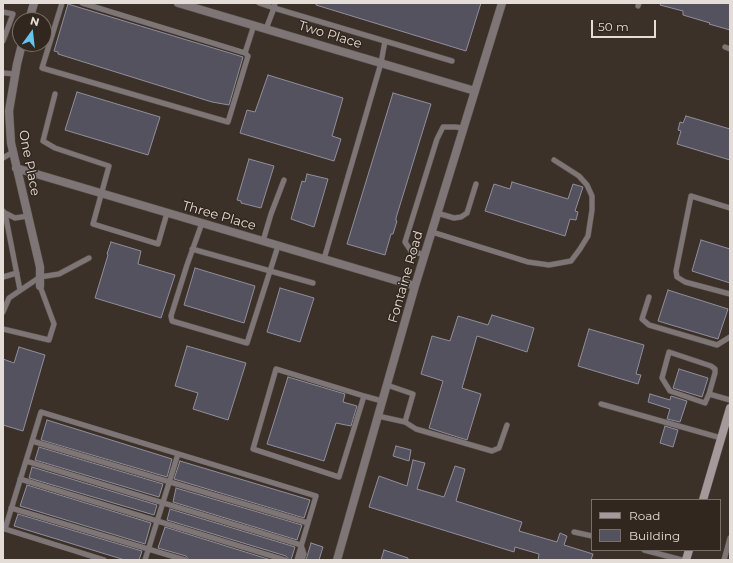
<!DOCTYPE html>
<style>
body{margin:0}
#map{position:relative;width:733px;height:563px;overflow:hidden;background:#3c3128;font-family:Montserrat,sans-serif}
canvas{display:block}
.frame{position:absolute;inset:0;border:4px solid #e3dcd7;pointer-events:none}
.legend{position:absolute;left:591px;top:499px;width:130px;height:52px;box-sizing:border-box;background:#31271f;border:1px solid #786f69;margin:0;padding:5px 7px;list-style:none;font-size:12px;color:#e3dcd7}
.legend li{display:flex;align-items:center;gap:8px;height:20px}
.legend b{width:20px;border:1px solid #786f69}
.north{position:absolute;left:12px;top:12px;width:40px;height:40px;box-sizing:border-box;background:#31271f;border:1px solid #786f69;border-radius:50%;rotate:15deg;font-size:11px;font-weight:700;line-height:16px;text-align:center;color:#e3dcd7}
.north::after{content:'';display:block;margin:auto;width:14px;height:18px;background:#66c4ef;clip-path:polygon(50% 0,100% 100%,50% 72%,0 100%)}
.scale{position:absolute;left:591px;top:20px;width:65px;height:18px;box-sizing:border-box;border:2px solid #e3dcd7;border-top:0;padding-left:5px;font-size:12px;line-height:14px;white-space:nowrap;color:#e3dcd7;-webkit-text-stroke:3px #31271f;paint-order:stroke}
</style>
<div id="map">
<canvas width="733" height="563"></canvas>
<div class="frame"></div>
<ul class="legend">
<li><b style="height:5px;background:#a5999b"></b>Road</li>
<li><b style="height:11px;background:#55525f"></b>Building</li>
</ul>
<div class="north">N</div>
<div class="scale">50 m</div>
</div>
<script>
const ctx = document.querySelector('canvas').getContext('2d');
ctx.lineJoin = 'round';
function fillPath(path, color) { ctx.fillStyle = color; ctx.fill(path, 'evenodd'); }
const toPath = rows => new Path2D(rows.map(r => 'M' + r).join(''));
function stroke(path, color, width, dash) { ctx.strokeStyle = color; ctx.lineWidth = width; ctx.lineCap = dash ? 'butt' : 'round'; ctx.setLineDash(dash || []); ctx.stroke(path); }
function write(font, color, halo, rows, align = 'center') {
  ctx.font = font + ' Montserrat,sans-serif'; ctx.lineWidth = 3; ctx.setLineDash([]); ctx.textBaseline = 'middle'; ctx.strokeStyle = halo; ctx.fillStyle = color; for (const [text, x, y, turn = 0] of rows) {
    ctx.save(); ctx.translate(x, y); ctx.rotate((+turn || 0) * Math.PI / 180); ctx.textAlign = isNaN(turn) ? turn : align; if (halo) ctx.strokeText(text, 0, 0); ctx.fillText(text, 0, 0); ctx.restore();
  }
}
const building = toPath([
 [316,3,481,3,466,51,316,5,316,3],
 [661,3,730,3,730,30,709,24,710,23,683,15,683,11,660,5,661,3],
 [68,4,243,57,229,105,212,102,58,54,58,52,54,51,68,4],
 [268,75,343,98,332,136,341,139,334,161,240,133,247,110,255,112,268,75],
 [77,92,160,117,148,155,65,130,77,92],
 [393,93,431,104,396,218,396,221,397,221,393,234,391,234,385,255,347,244,393,93],
 [686,116,730,129,730,160,677,144,681,131,678,130,680,122,683,123,686,116],
 [249,159,274,166,261,208,241,203,241,201,237,200,249,159],
 [307,174,328,179,314,227,291,219,302,181,305,182,307,174],
 [512,182,568,199,573,184,583,187,575,211,578,212,576,220,570,219,565,236,485,211,494,184,510,189,512,182],
 [701,240,730,249,730,283,692,271,701,240],
 [111,242,141,251,138,264,175,275,161,318,95,298,108,255,107,254,111,242],
 [195,268,255,286,244,323,184,305,195,268],
 [280,288,314,298,300,342,267,332,280,288],
 [668,290,728,309,718,339,658,321,668,290],
 [492,315,534,328,527,352,477,336,462,388,481,394,467,440,429,428,443,381,421,374,432,336,450,341,458,316,488,325,492,315],
 [589,329,644,345,636,374,641,375,638,384,578,366,589,329],
 [187,346,246,363,228,420,193,409,198,393,175,386,187,346],
 [19,347,45,355,23,431,3,425,3,359,14,363,19,347],
 [679,369,708,378,702,397,673,388,679,369],
 [288,377,345,394,343,402,357,406,351,426,336,423,324,461,267,444,288,377],
 [650,394,670,400,671,396,687,401,680,422,667,419,670,409,648,402,650,394],
 [47,420,172,459,167,477,41,440,47,420],
 [665,426,678,430,673,447,660,443,665,426],
 [396,446,411,450,409,461,393,456,396,446],
 [39,447,163,484,159,497,35,460,39,447],
 [413,460,425,463,417,489,444,497,455,466,465,469,456,501,522,522,519,531,557,542,560,533,567,536,564,545,593,554,591,560,538,560,539,554,515,547,514,552,369,507,379,476,407,486,413,460],
 [180,461,310,500,304,518,174,479,180,461],
 [32,467,157,505,154,515,29,478,32,467],
 [27,485,151,523,145,544,20,506,27,485],
 [176,488,302,525,297,540,173,502,176,488],
 [170,509,295,547,291,560,289,560,286,556,167,520,170,509],
 [18,514,142,551,139,560,125,560,14,526,18,514],
 [165,527,271,560,189,560,186,556,158,548,165,527],
 [311,543,323,547,319,560,306,560,311,543],
 [384,550,408,558,408,560,381,560,384,550]
]);
fillPath(building, '#55525f');
stroke(building, '#918e9d', 1);
const lane = toPath([
 [62,3,42,68,228,122,248,56,245,53,82,3],
 [259,3,274,8,275,3],
 [638,6,639,3],
 [3,12,13,14,3,41],
 [266,29,274,8,452,61],
 [725,47,730,49],
 [245,53,254,25],
 [3,73,15,74],
 [55,94,43,141,55,148,109,166,93,224,158,244,167,213],
 [3,158,13,152],
 [730,208,691,196,676,271,677,277,685,282,730,294],
 [3,211,5,213,15,218,28,216],
 [437,213,454,218,461,217,467,213,476,184],
 [3,214,5,213,20,290],
 [202,223,187,265,171,316,172,321,247,343,278,246],
 [432,232,528,262,549,265,571,261,580,249,588,236,592,210,592,196,587,185,579,176,554,160],
 [263,241,271,214,284,180],
 [192,249,313,283],
 [425,255,411,251,405,242,437,139,443,127,455,127,463,128],
 [324,259,381,63,385,41],
 [3,277,17,273],
 [649,297,642,319,649,325,717,345,730,337],
 [3,312,9,298,40,277,59,274,89,258],
 [3,329,49,340,54,324,40,286],
 [709,394,705,403,670,391,662,378,669,352,711,366,715,369,715,373,709,394,730,400],
 [364,396,339,477,253,449,276,369,364,396,382,401],
 [601,404,721,438],
 [378,416,405,422,413,394,387,385],
 [405,422,416,429,492,451,499,448,507,425],
 [32,441,308,523],
 [26,461,301,545,304,554,302,560],
 [20,479,285,560],
 [11,508,185,560],
 [574,532,592,536],
 [644,550,682,560],
 [104,560,5,529,41,412,316,496,297,560],
 [145,560,178,454],
 [724,560,730,538]
]);
const street = toPath([
 [178,3,475,91],
 [29,20,34,3],
 [22,44,17,64,9,111,11,143,40,267,40,286],
 [16,168,415,286],
 [337,560,415,286,502,3]
]);
const secondary = toPath([
 [703,500,730,408],
 [686,560,689,550]
]);
stroke(lane, '#5a5048', 6);
stroke(street, '#5a5048', 9);
stroke(secondary, '#5a5048', 9);
stroke(lane, '#7d7576', 5);
stroke(street, '#7d7576', 8);
stroke(secondary, '#a5999b', 8);
write('13px', '#e3dcd7', '#31271f', [
 ["Two Place",330,35,17],
 ["One Place",29,163,79],
 ["Three Place",219,216,16],
 ["Fontaine Road",406,277,-74]
]);
</script>
